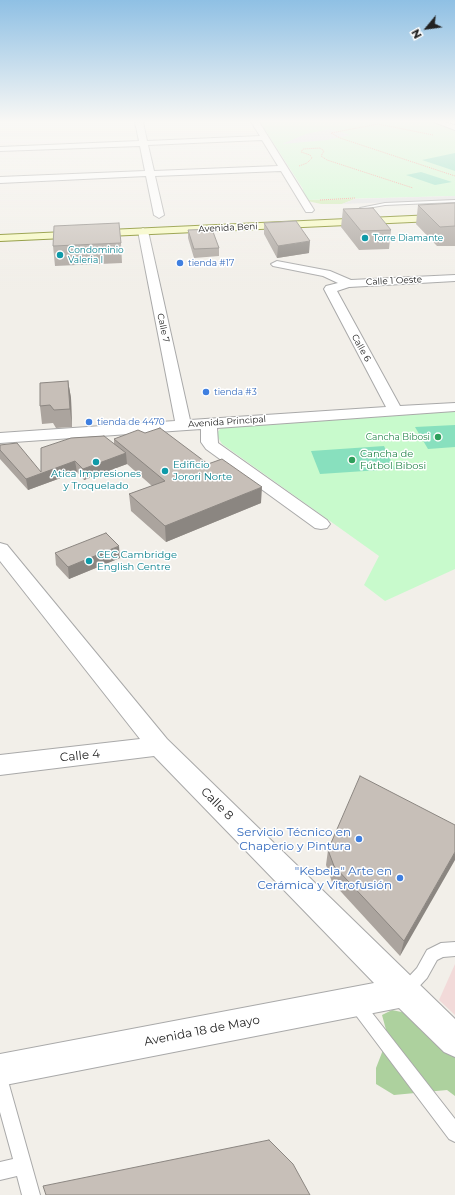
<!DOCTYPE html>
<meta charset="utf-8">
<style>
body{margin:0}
#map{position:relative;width:455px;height:1195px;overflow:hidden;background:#f2efe9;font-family:Montserrat,sans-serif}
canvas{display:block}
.north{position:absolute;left:407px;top:8px;width:40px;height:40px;-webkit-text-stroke:3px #fff;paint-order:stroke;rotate:241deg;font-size:11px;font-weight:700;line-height:16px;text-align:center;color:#222}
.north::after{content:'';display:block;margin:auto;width:14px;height:18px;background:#222;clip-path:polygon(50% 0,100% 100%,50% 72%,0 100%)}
</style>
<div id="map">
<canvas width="455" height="1195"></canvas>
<div class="north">N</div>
</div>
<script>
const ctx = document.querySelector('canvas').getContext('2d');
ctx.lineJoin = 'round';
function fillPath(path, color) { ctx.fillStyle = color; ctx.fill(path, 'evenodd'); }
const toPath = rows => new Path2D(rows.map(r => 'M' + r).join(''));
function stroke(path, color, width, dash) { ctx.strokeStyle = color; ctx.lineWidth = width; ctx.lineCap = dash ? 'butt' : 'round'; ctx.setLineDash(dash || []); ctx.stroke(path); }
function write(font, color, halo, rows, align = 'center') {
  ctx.font = font + ' Montserrat,sans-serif'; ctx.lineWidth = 3; ctx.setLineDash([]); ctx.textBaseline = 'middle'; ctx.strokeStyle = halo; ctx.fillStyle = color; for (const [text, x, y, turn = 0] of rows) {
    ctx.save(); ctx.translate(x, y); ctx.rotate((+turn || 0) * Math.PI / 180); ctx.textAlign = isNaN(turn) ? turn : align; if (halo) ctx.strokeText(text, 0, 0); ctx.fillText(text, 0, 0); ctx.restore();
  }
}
fillPath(toPath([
 [455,964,455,1015,439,1000]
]), '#f2dad9');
fillPath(toPath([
 [355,199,342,204,321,204,303,200]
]), '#cdebb0');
fillPath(toPath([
 [392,1010,420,1016,455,1050,455,1096,447,1090,394,1095,376,1084,376,1068,388,1037,382,1015]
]), '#add19e');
fillPath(toPath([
 [260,122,433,122,455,130,455,196,303,200,303,189],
 [455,411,455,569,385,601,364,585,379,556,222,444,216,434,221,428,233,426]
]), '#c8facc');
fillPath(toPath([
 [455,153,455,171,422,160],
 [421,172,452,182,435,185,406,175],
 [455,425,455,447,428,449,415,427],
 [384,446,395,469,320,474,311,451]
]), '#88e0be');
fillPath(toPath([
 [455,196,455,200,342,204,355,199]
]), '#e2e2e2');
fillPath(toPath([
 [329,129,351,135,327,140,282,144,306,134]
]), '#dddde8');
const lane = toPath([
 [455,200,455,202,385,205,362,209,360,208,385,203,455,200],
 [455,942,455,956,443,957,437,960,427,978,412,994,407,996,402,994,399,989,402,984,417,968,427,950,441,943,455,942],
 [357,997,362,1000,455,1119,455,1142,449,1139,352,1010,349,1005,352,1000,357,997],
 [0,1073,6,1075,8,1081,40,1195,22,1195,17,1176,0,1180,0,1162,13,1159,0,1112,0,1073]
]);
const street = toPath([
 [135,122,143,122,147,141,260,136,251,122,259,122,314,210,312,212,306,212,281,171,155,176,164,215,159,218,154,215,146,176,0,183,0,177,145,171,140,146,0,151,0,147,139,141,135,122],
 [262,140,278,166,154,171,148,145,262,140],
 [434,122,445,122,455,125,455,130,434,122],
 [143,228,148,231,190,420,386,407,324,289,326,286,338,283,323,276,273,266,271,264,277,261,330,271,351,280,455,275,455,281,349,287,337,291,400,406,455,403,455,411,217,428,218,443,327,520,330,524,327,528,321,529,315,528,206,449,201,442,201,429,0,443,0,433,175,421,138,231,143,228],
 [0,543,7,545,167,739,455,1019,455,1057,444,1052,399,1008,0,1086,0,1054,374,983,154,756,0,775,0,755,140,739,0,561,0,543]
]);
const secondary = toPath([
 [455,214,455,220,0,241,0,235,455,214]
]);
stroke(lane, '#a9a9a9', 2);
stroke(street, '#a9a9a9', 2);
stroke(secondary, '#707d05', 2);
stroke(toPath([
 [433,135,378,124,331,133,340,138,455,176],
 [299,166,307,163,312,158,310,155,301,152,303,149,320,148,324,151,321,156,327,160,413,188],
 [320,200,355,198]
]), '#fa8072', 1, [1, 1]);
fillPath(lane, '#fff');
fillPath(street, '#fff');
fillPath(secondary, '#f7fabf');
fillPath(toPath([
 [455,203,455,246,437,246,416,224,418,205],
 [343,209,391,230,389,249,359,250,341,227],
 [264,223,309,253,277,258,264,234],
 [188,230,219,248,219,256,194,258,188,238],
 [121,243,122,263,55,266,53,246],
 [68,381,71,398,72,427,56,428,53,423,42,424,40,406],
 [114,439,208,464,261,503,166,542,131,511,129,494,152,486,127,464,84,480,77,472,28,490,0,459,0,445,41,472,114,444],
 [55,553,120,558,69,579,56,565],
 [455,825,400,956,332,882,326,865,328,850]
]), '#aba49e');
fillPath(toPath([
 [310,241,309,253,277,258,278,246],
 [68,381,71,398,72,427,70,409],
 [126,453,127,464,84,480,83,469],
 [75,461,77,472,28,490,26,479],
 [262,487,261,503,166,542,165,526],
 [119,546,120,558,69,579,68,567],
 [455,852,455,860,400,956,404,941]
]), '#8b8681');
const building = toPath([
 [455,203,455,226,440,227,418,205,455,203],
 [373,208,391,230,361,231,343,209,373,208],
 [296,221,310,241,278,246,264,223,296,221],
 [119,223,121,243,53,246,54,226,119,223],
 [212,229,219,248,194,249,188,230,212,229],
 [68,381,70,409,54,410,50,405,40,406,40,383,68,381],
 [160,428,208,464,222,459,262,487,165,526,129,494,165,481,114,439,138,430,145,433,160,428],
 [104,436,126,453,83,469,75,461,26,479,0,450,0,445,17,443,41,472,41,448,71,438,104,436],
 [106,533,119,546,68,567,55,553,106,533],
 [360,776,455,825,455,852,404,941,334,866,328,850,360,776],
 [269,1140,293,1164,310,1195,46,1195,43,1186,269,1140]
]);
fillPath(building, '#c7bfb8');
stroke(building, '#8b8681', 1);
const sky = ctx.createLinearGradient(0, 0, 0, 289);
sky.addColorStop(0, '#8fc0e4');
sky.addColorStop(0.42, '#f9f8f5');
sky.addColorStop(1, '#f9f8f500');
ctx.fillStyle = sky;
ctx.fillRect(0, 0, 455, 289);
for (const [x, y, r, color] of [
 [365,238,4,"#0f9aa8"],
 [60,255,4,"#0f9aa8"],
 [180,263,4,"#3f7fe0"],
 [206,392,4,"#3f7fe0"],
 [89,422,4,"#3f7fe0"],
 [438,437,4,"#2e9e5b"],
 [352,460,4,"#2e9e5b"],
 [96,462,4,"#0f9aa8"],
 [165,471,4,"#0f9aa8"],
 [89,561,4,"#0f9aa8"],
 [359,839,4,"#3f7fe0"],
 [400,878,4,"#3f7fe0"]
]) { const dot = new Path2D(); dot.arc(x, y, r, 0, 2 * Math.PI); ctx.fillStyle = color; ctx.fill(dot); stroke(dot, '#fff', 1.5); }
write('9px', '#222', '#fff', [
 ["Avenida Beni",228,228,-3],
 ["Calle 1 Oeste",394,281,-3],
 ["Calle 7",163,328,78],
 ["Calle 6",361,348,61],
 ["Avenida Principal",227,422,-4]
]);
write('9px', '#0d838f', '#fff', [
 ["Torre Diamante",373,238],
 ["Condominio",68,250],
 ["Valeria I",68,260]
], 'left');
write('9px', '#366cbe', '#fff', [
 ["tienda #17",188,263],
 ["tienda #3",214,392],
 ["tienda de 4470",97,422]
], 'left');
write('9px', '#27864d', '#fff', [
 ["Cancha Bibosi",430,437]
], 'right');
write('10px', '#27864d', '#fff', [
 ["Cancha de",360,454],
 ["Fútbol Bibosi",360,466]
], 'left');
write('10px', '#0d838f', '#fff', [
 ["Edificio",173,465],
 ["Jorori Norte",173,477],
 ["Atica Impresiones",96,474,"center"],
 ["y Troquelado",96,486,"center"],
 ["CEC Cambridge",97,555],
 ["English Centre",97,567]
], 'left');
write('12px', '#222', '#fff', [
 ["Calle 4",80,756,-6],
 ["Calle 8",217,804,45],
 ["Avenida 18 de Mayo",202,1031,-11]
]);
write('12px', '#366cbe', '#fff', [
 ["Servicio Técnico en",351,832],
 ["Chaperio y Pintura",351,846],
 ["\"Kebela\" Arte en",392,871],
 ["Cerámica y Vitrofusión",392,885]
], 'right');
</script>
